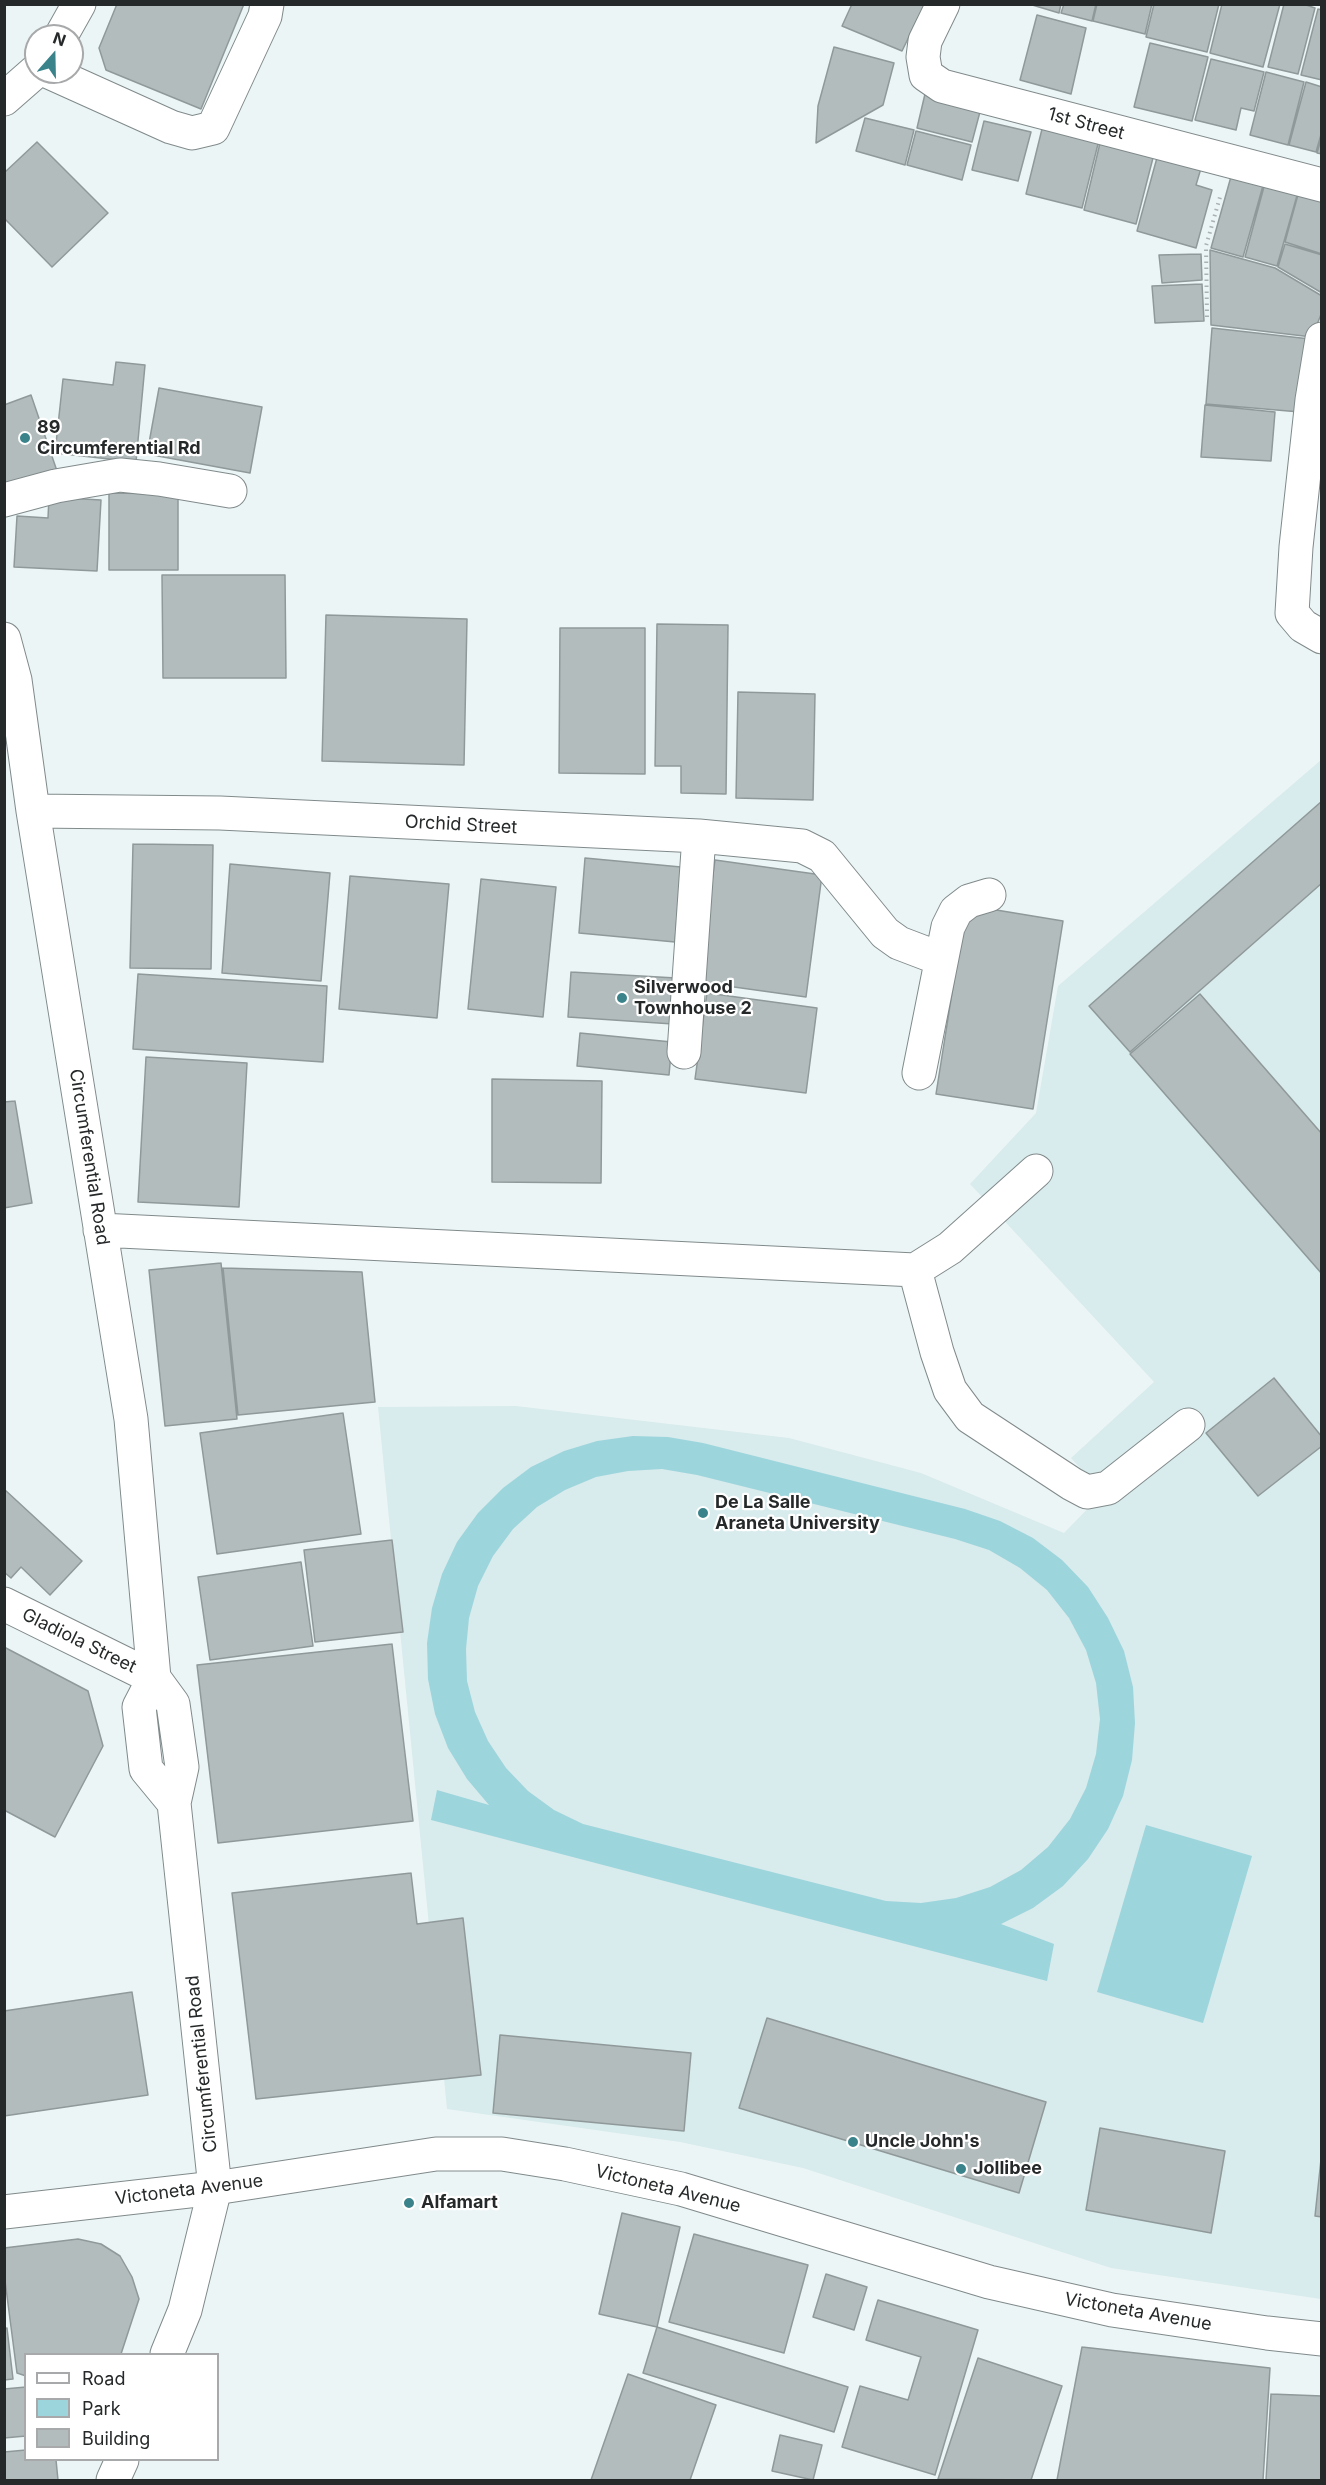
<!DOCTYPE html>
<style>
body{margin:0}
#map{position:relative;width:1326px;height:2485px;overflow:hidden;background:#ecf5f6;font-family:Inter,sans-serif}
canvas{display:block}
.frame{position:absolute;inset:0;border:6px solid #26292a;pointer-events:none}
.legend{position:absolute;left:24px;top:2353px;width:195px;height:108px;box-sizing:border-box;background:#fff;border:2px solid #a8a9aa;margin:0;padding:8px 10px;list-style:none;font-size:18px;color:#26292a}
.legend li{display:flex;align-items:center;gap:12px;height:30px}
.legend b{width:30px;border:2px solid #a8a9aa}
.north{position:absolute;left:24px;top:24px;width:60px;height:60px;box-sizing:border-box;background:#fff;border:2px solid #a8a9aa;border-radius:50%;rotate:20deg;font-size:16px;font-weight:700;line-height:24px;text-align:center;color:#26292a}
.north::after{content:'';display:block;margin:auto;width:21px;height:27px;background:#3b838b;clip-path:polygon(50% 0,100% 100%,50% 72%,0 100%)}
</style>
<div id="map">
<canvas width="1326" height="2485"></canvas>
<div class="frame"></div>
<ul class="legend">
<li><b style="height:8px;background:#fff"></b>Road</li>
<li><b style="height:16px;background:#9dd5dc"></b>Park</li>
<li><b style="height:16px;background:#b3bcbd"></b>Building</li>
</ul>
<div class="north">N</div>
</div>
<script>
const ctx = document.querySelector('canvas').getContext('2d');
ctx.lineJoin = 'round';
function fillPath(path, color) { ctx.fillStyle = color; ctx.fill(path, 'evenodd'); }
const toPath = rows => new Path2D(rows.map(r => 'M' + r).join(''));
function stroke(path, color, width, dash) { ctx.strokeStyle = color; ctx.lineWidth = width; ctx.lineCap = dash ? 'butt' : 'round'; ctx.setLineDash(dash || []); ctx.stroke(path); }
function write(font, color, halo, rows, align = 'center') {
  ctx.font = font + ' Inter,sans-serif'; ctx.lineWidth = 4.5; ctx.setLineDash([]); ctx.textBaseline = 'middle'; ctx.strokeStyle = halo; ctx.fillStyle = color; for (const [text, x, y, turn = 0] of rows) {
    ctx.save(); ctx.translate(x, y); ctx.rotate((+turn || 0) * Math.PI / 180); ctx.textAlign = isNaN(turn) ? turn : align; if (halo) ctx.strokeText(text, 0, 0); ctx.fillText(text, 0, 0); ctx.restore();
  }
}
fillPath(toPath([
 [1321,760,1321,2299,1111,2268,803,2168,680,2142,447,2109,378,1407,516,1406,789,1438,921,1473,1064,1533,1103,1493,1071,1458,1154,1382,970,1184,1036,1113,1058,986]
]), '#d8ebed');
fillPath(toPath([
 [633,1436,668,1437,703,1443,965,1509,1000,1521,1033,1538,1062,1560,1088,1587,1108,1618,1124,1651,1133,1687,1135,1723,1132,1760,1123,1796,1108,1829,1088,1859,1063,1886,1033,1908,1001,1924,1054,1944,1047,1981,431,1820,437,1790,489,1805,467,1779,448,1748,435,1714,428,1679,427,1643,432,1608,442,1574,457,1542,478,1513,503,1488,531,1467,564,1451,597,1441],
 [662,1469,697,1475,955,1539,989,1550,1020,1568,1047,1590,1069,1618,1086,1650,1096,1683,1100,1719,1096,1754,1086,1788,1070,1819,1048,1847,1021,1870,990,1887,956,1898,921,1903,886,1901,583,1824,554,1810,528,1791,506,1768,488,1741,475,1712,467,1681,466,1649,469,1618,478,1586,493,1556,513,1529,537,1507,565,1490,596,1477,628,1471],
 [1146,1825,1252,1856,1203,2023,1097,1992]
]), '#9dd5dc');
const building = toPath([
 [117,4,244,4,201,109,106,70,99,48,117,4],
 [852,4,925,4,902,51,842,26,852,4],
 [1029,4,1061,4,1059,13,1029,4],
 [1064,4,1096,4,1092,21,1061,13,1064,4],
 [1097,4,1152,4,1145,34,1093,21,1097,4],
 [1154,4,1219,4,1207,52,1146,37,1154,4],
 [1222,4,1280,4,1263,67,1210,53,1222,4],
 [1284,4,1303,4,1315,8,1298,74,1268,67,1284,4],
 [1318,9,1322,10,1322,80,1301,75,1318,9],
 [1037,15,1086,28,1071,94,1020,80,1037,15],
 [1150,43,1208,57,1192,121,1134,107,1150,43],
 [834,47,894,63,883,105,816,143,818,106,834,47],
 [1211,59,1264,72,1254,111,1241,108,1236,130,1195,120,1211,59],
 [1266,72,1304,82,1288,145,1250,135,1266,72],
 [1306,82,1322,87,1322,131,1316,152,1289,145,1306,82],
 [925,94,981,108,972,142,917,128,925,94],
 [865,118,914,130,905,165,856,151,865,118],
 [984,121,1031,132,1018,181,972,170,984,121],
 [1043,125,1099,140,1082,208,1026,194,1043,125],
 [916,131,971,145,962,180,907,165,916,131],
 [1322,136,1322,154,1317,153,1322,136],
 [1101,139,1154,154,1136,224,1084,210,1101,139],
 [37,142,108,213,52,267,4,218,4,173,37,142],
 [1158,154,1202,165,1196,185,1212,190,1196,248,1137,231,1158,154],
 [1232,173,1264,182,1243,257,1211,248,1232,173],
 [1265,183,1298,192,1277,266,1245,257,1265,183],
 [1299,191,1322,198,1322,254,1285,242,1299,191],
 [1285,244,1322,255,1322,293,1278,267,1285,244],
 [1210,250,1275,268,1322,296,1322,312,1312,337,1211,325,1210,250],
 [1201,254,1202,280,1162,283,1159,255,1201,254],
 [1202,284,1204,321,1155,323,1152,286,1202,284],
 [1212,328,1310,339,1300,412,1206,404,1212,328],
 [116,362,145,365,136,462,55,453,63,379,113,385,116,362],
 [159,388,262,407,250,473,147,454,159,388],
 [31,395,57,471,4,491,4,405,31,395],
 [1205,405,1275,412,1271,461,1201,457,1205,405],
 [109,493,178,494,178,570,109,570,109,493],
 [49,497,101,500,97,571,14,567,17,516,48,518,49,497],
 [162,575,285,575,286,678,163,678,162,575],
 [326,615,467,619,464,765,322,761,326,615],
 [657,624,728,625,726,794,681,793,681,766,655,766,657,624],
 [560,628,645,628,645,774,559,773,560,628],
 [738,692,815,694,813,800,736,798,738,692],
 [1322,801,1322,883,1130,1052,1089,1006,1322,801],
 [133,844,213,845,211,969,130,968,133,844],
 [585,858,681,867,675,942,579,933,585,858],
 [715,860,822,875,806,997,698,982,715,860],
 [230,864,330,873,321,981,222,973,230,864],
 [350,876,449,884,437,1018,339,1009,350,876],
 [481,879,556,887,543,1017,468,1009,481,879],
 [966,905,1063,921,1033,1109,936,1094,966,905],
 [571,972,676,978,673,1024,568,1017,571,972],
 [138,974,327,986,323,1062,133,1049,138,974],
 [707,993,817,1008,806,1093,695,1079,707,993],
 [1200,994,1322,1134,1322,1274,1130,1054,1200,994],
 [580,1033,672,1042,669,1075,577,1066,580,1033],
 [146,1057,247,1063,239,1207,138,1202,146,1057],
 [492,1079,602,1081,601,1183,492,1182,492,1079],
 [15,1101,32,1203,4,1208,4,1102,15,1101],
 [221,1263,237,1419,165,1426,149,1270,221,1263],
 [223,1268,362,1272,375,1402,238,1415,223,1268],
 [1274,1378,1322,1437,1322,1446,1258,1496,1206,1433,1274,1378],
 [343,1413,361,1534,217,1554,200,1433,343,1413],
 [4,1489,82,1561,50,1595,21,1567,11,1578,4,1572,4,1489],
 [392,1540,403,1632,315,1642,304,1550,392,1540],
 [301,1562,313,1646,210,1660,198,1577,301,1562],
 [392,1644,413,1821,218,1843,197,1665,392,1644],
 [4,1647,88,1691,103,1746,55,1837,4,1810,4,1647],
 [411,1873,417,1924,463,1918,481,2075,256,2099,232,1893,411,1873],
 [132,1992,148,2095,4,2116,4,2011,132,1992],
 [767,2018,1046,2102,1019,2193,739,2108,767,2018],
 [500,2035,691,2053,684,2131,493,2113,500,2035],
 [1100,2128,1225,2151,1211,2233,1086,2210,1100,2128],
 [1322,2150,1322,2217,1315,2216,1322,2150],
 [622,2213,680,2227,657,2327,599,2314,622,2213],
 [694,2234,808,2265,784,2353,669,2322,694,2234],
 [78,2239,101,2244,120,2256,132,2277,139,2299,121,2354,26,2354,26,2376,17,2373,4,2273,4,2248,78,2239],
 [826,2274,867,2287,854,2330,813,2317,826,2274],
 [878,2300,978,2330,935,2475,842,2447,860,2386,908,2400,921,2357,866,2340,878,2300],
 [657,2327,848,2387,834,2432,643,2373,657,2327],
 [7,2328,13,2379,4,2380,4,2329,7,2328],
 [1082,2347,1270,2368,1263,2480,1057,2480,1082,2347],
 [978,2358,1062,2386,1031,2480,938,2479,978,2358],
 [628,2374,716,2405,690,2480,591,2480,628,2374],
 [26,2387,26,2436,4,2438,4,2389,26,2387],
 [1271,2394,1322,2396,1322,2480,1266,2480,1271,2394],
 [780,2435,822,2445,813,2480,772,2471,780,2435],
 [26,2450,26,2460,56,2460,58,2480,4,2480,4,2452,26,2450]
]);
fillPath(building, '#b3bcbd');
stroke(building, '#90999a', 1.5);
const minor = toPath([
 [943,4,925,41,923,57,926,75,942,86,1322,185],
 [61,36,79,4],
 [49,72,171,127,192,133,213,128,265,16,267,4],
 [4,99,36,71],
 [1322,339,1312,400,1296,547,1292,613,1303,626,1322,637],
 [4,500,56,486,120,475,159,479,230,491],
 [4,639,15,680,33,811,131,1419,154,1678,139,1707,146,1769,174,1803],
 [33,811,220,813,699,836,802,846,822,856,885,933,899,943,941,959],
 [684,1052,699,836],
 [919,1073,948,927,956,911,969,901,989,895],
 [100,1230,915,1270,950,1248,1036,1171],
 [915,1270,937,1352,950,1390,970,1417,1072,1484,1087,1492,1108,1488,1188,1425],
 [4,1604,154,1678,173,1704,182,1767,174,1803,215,2188,185,2310,167,2354],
 [113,2480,122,2460]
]);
const major = toPath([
 [4,2212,215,2188,436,2154,502,2154,565,2164,681,2189,989,2282,1112,2310,1267,2333,1322,2339]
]);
stroke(minor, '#818a8b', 35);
stroke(major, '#818a8b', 35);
stroke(toPath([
 [1207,317,1206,246,1220,197]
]), '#aab1b2', 4, [1.5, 4.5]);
stroke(minor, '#fff', 33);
stroke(major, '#fff', 33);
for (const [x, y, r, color] of [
 [25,438,6,"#3b838b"],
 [622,998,6,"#3b838b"],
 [703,1513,6,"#3b838b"],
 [853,2142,6,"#3b838b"],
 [961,2169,6,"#3b838b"],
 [409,2203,6,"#3b838b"]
]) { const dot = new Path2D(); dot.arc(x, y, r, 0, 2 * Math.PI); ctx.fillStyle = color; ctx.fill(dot); stroke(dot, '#fff', 2); }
write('18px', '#26292a', '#fff', [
 ["1st Street",1086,124,15],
 ["Orchid Street",461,825,3],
 ["Circumferential Road",89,1157,81],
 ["Gladiola Street",79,1641,26],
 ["Circumferential Road",202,2064,-96],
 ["Victoneta Avenue",668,2189,14],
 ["Victoneta Avenue",189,2190,-7],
 ["Victoneta Avenue",1138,2312,10]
]);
write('bold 18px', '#26292a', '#fff', [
 ["89",37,428],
 ["Circumferential Rd",37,449],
 ["Silverwood",634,988],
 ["Townhouse 2",634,1009],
 ["De La Salle",715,1503],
 ["Araneta University",715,1524],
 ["Uncle John's",865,2142],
 ["Jollibee",973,2169],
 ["Alfamart",421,2203]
], 'left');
</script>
